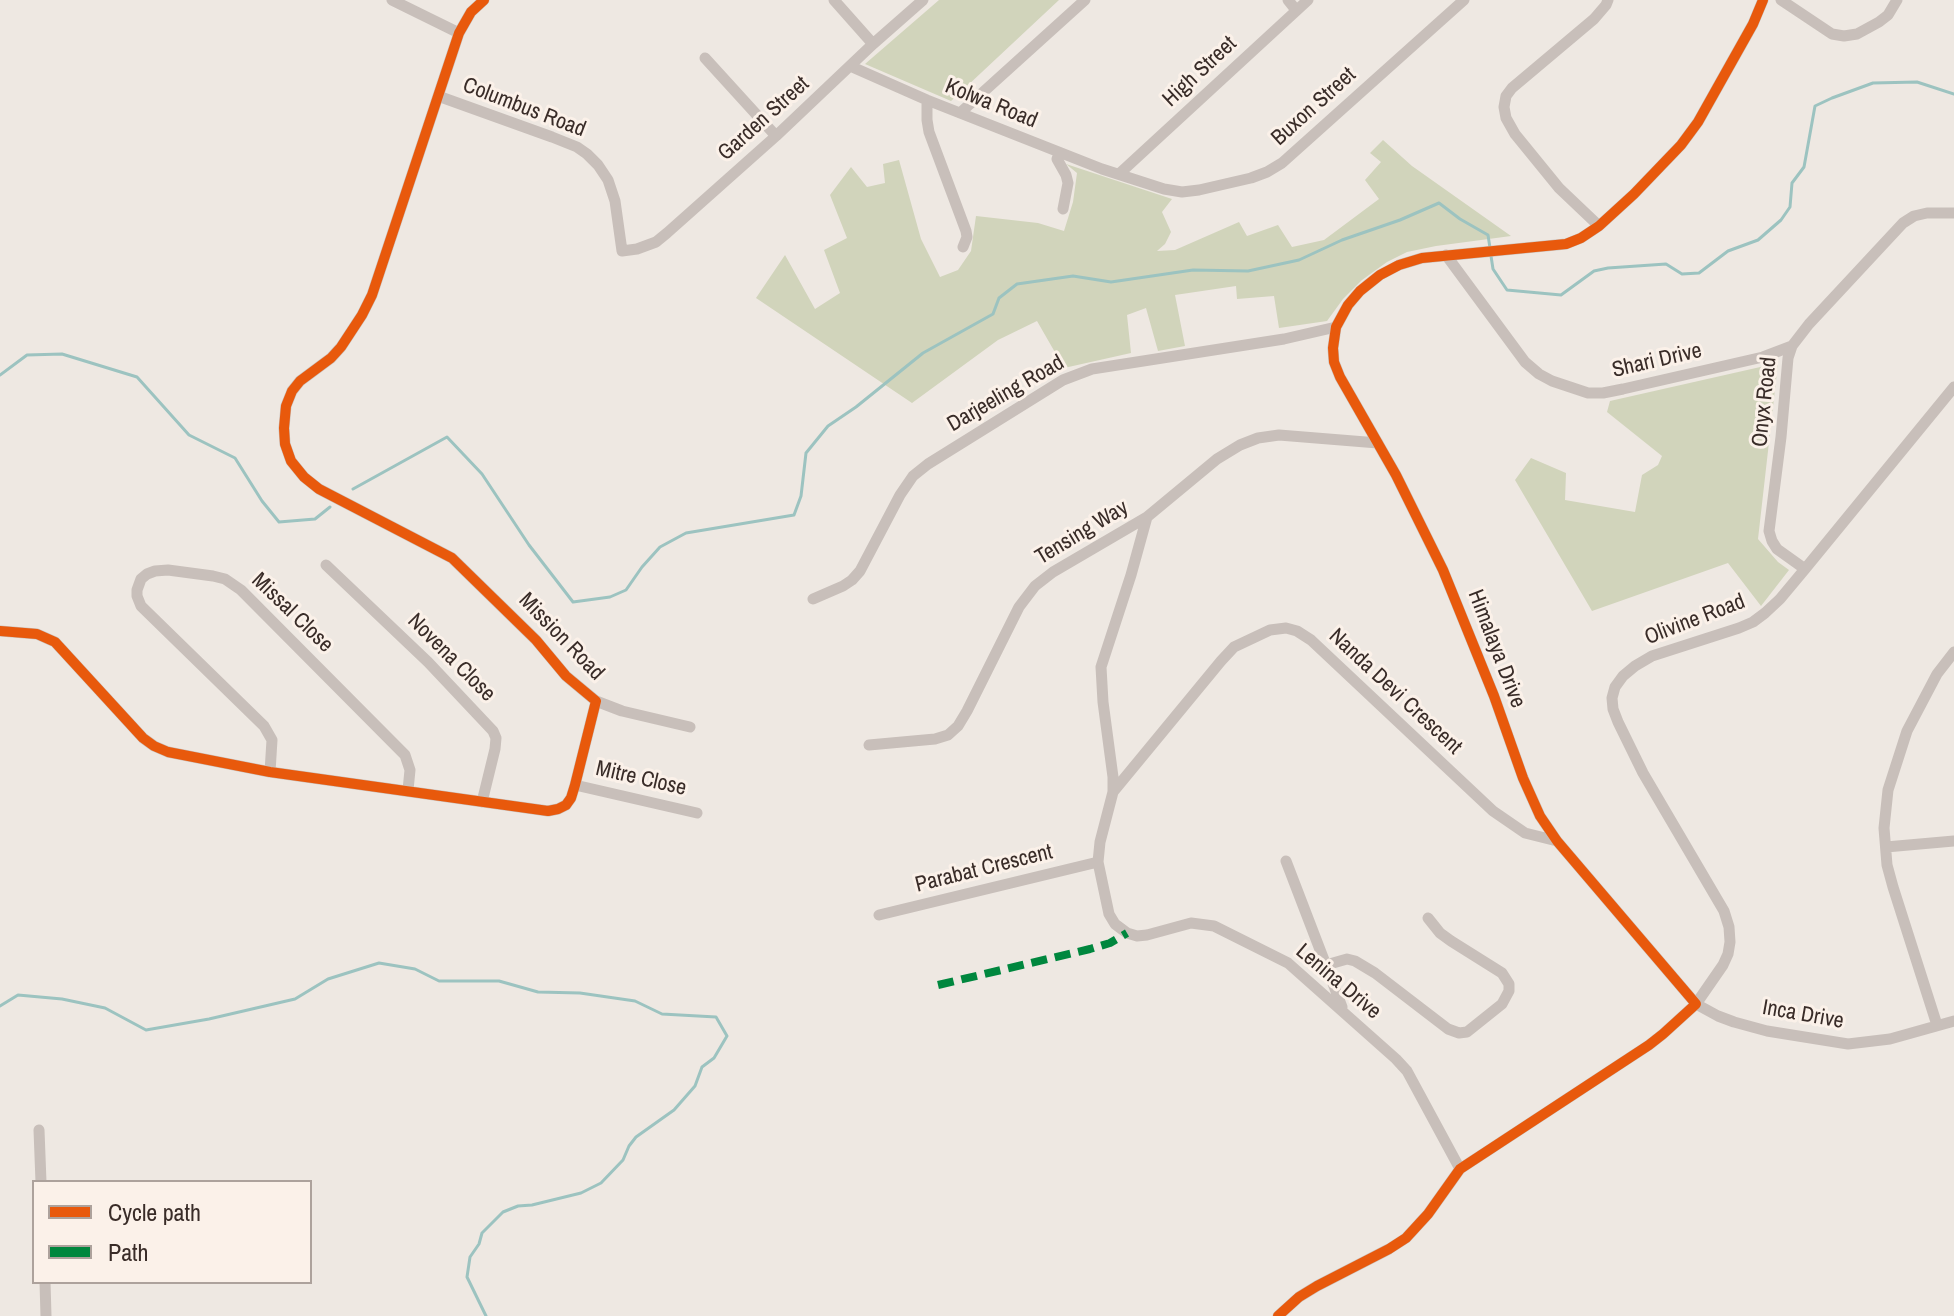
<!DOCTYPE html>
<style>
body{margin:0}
#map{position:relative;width:1954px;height:1316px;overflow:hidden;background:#eee8e2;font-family:"Archivo Narrow",sans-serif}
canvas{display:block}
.legend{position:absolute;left:32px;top:1180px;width:280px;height:104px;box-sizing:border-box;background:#fbf1e9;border:2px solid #ada29c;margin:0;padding:10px 14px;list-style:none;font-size:24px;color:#392c28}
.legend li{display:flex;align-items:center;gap:16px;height:40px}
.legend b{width:40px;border:2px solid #ada29c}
</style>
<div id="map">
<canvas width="1954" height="1316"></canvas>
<ul class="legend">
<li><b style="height:10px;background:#e8590c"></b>Cycle path</li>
<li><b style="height:10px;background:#00873e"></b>Path</li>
</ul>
</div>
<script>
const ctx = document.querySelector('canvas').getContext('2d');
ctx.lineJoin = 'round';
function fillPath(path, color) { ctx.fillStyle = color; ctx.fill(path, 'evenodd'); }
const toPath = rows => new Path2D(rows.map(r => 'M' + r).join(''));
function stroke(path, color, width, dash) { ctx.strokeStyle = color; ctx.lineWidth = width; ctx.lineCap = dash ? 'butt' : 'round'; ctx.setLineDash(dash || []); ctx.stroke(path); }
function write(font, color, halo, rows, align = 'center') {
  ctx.font = font + ' "Archivo Narrow",sans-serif'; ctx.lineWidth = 6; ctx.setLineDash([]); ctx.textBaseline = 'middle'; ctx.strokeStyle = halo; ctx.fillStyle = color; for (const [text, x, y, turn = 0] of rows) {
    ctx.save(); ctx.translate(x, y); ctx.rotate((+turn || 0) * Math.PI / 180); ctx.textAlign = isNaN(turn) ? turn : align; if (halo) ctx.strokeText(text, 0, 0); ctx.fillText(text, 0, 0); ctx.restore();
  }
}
fillPath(toPath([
 [939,0,1059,0,951,101,865,64],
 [1383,140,1412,166,1511,236,1436,246,1407,252,1387,262,1362,280,1343,299,1327,321,1279,328,1274,296,1237,299,1236,286,1175,295,1185,346,1158,351,1146,308,1127,315,1131,353,1064,368,1037,321,998,340,912,403,756,298,785,255,815,309,840,293,824,250,847,238,830,195,851,167,867,187,885,183,883,164,899,160,921,239,940,277,958,270,971,251,976,216,1038,223,1064,231,1073,202,1077,173,1066,164,1172,199,1162,212,1171,232,1165,244,1157,251,1175,250,1239,222,1247,236,1278,225,1292,247,1324,240,1379,199,1365,180,1381,162,1370,153],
 [1778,363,1758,539,1778,562,1789,570,1761,606,1728,563,1592,611,1515,480,1531,458,1566,473,1565,500,1635,512,1642,475,1658,465,1662,456,1607,412,1610,401]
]), '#d1d4bb');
stroke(toPath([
 [1491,256,1493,269,1507,290,1561,295,1594,271,1608,268,1666,264,1682,274,1699,273,1728,251,1758,240,1781,220,1790,207,1792,183,1804,167,1815,106,1832,98,1873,83,1917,82,1954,94],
 [0,375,27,355,62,354,137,377,189,435,235,458,262,501,279,522,315,519,330,507],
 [353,489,447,437,482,474,529,545,573,602,610,597,626,590,642,567,660,547,686,533,794,515,801,496,806,453,828,426,856,407,923,353,993,314,999,298,1017,284,1073,276,1111,282,1193,270,1248,271,1299,260,1342,240,1400,220,1439,203,1460,219,1488,235,1490,248],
 [0,1006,18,995,62,999,105,1008,146,1030,209,1019,295,999,328,979,379,963,415,969,439,981,499,981,538,992,580,993,635,1001,662,1014,716,1017,727,1036,714,1058,702,1067,695,1086,674,1110,636,1137,629,1146,623,1160,601,1183,581,1193,532,1205,518,1206,503,1212,482,1233,479,1244,470,1257,467,1277,486,1316]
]), '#9cc3c0', 3);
stroke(toPath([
 [392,0,459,33],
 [834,0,873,44],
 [1288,0,1296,10],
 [1781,0,1832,34,1844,36,1857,34,1879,22,1888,15,1897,0],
 [705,58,776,136],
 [850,66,927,100,1102,169,1164,189,1182,192,1199,190,1251,178,1267,172,1282,163,1464,0],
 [438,96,552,137,577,147,587,154,598,165,608,180,615,201,622,251,637,249,656,242,667,233,776,136,873,44,923,0],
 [927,100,927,120,929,132,966,231,967,237,963,247],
 [960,113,1085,0],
 [1059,153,1057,159,1066,175,1068,183,1063,209],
 [1119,174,1308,0],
 [1599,226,1559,188,1515,134,1506,118,1504,107,1506,96,1512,88,1594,19,1606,5,1608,0],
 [1446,255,1525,362,1539,374,1552,381,1588,393,1603,393,1623,389,1763,357,1792,346],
 [1954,387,1805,569,1780,599,1765,613,1753,622,1739,628,1652,656,1635,666,1623,676,1615,687,1612,698,1613,709,1618,722,1643,773,1724,911,1729,927,1730,942,1728,954,1723,965,1696,1004,1718,1016,1734,1022,1767,1031,1848,1044,1890,1039,1954,1021],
 [1147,517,1131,575,1101,667,1103,702,1113,777,1113,792,1100,842,1098,862,1109,914,1115,924,1127,933,1137,936,1147,935,1191,923,1214,926,1288,963,1396,1059,1407,1071,1460,1169],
 [326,565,428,662,493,731,496,738,495,749,482,802],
 [1805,569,1777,549,1772,541,1769,531,1781,437,1788,358,1792,346,1809,324,1903,223,1914,216,1927,213,1954,213],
 [813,599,843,586,852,580,860,571,900,495,913,476,928,464,1063,380,1092,369,1284,339,1336,327],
 [0,631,37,634,55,642,143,738,154,746,168,752,270,772,548,811,558,809,566,805,571,798,575,785,596,701,566,676,536,640,452,558,319,489,304,477,291,461,285,444,284,428,286,406,292,391,300,381,331,358,341,347,362,315,372,295,459,33,471,12,484,0],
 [596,701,622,711,690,727],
 [869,745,935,739,948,735,958,726,967,711,1019,607,1035,586,1053,572,1147,517,1217,459,1240,445,1258,438,1279,435,1378,443],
 [270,772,272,740,264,726,141,606,137,596,137,590,141,579,147,574,155,571,168,570,213,576,225,579,241,590,405,755,410,770,408,790],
 [575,785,697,813],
 [1113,792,1221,661,1234,647,1270,630,1286,628,1297,631,1311,640,1493,811,1525,833,1557,841],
 [1886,847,1954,841],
 [1286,861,1342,1007],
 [879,915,1098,862],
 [1326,965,1347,959,1355,961,1375,973,1448,1029,1459,1033,1467,1032,1502,1004,1509,991,1509,984,1502,973,1451,941,1440,933,1428,918],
 [1937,1025,1893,887,1887,865,1884,828,1888,790,1907,731,1937,674,1954,652],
 [39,1130,41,1182],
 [45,1282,46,1316],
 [1278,1316,1299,1297,1317,1286,1389,1249,1406,1238,1428,1214,1460,1169,1649,1045,1663,1034,1696,1004,1557,841,1540,816,1523,778,1494,696,1443,570,1396,475,1340,377,1334,362,1333,348,1336,327,1348,305,1360,291,1380,275,1399,265,1422,258,1566,244,1581,238,1599,226,1634,194,1681,145,1698,122,1753,24,1763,0]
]), '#c8bfba', 11);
stroke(toPath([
 [938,985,1090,949,1110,943,1127,933]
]), '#00873e', 8, [16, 8]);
stroke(toPath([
 [0,631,37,634,55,642,143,738,154,746,168,752,270,772,548,811,558,809,566,805,571,798,575,785,596,701,566,676,536,640,452,558,319,489,304,477,291,461,285,444,284,428,286,406,292,391,300,381,331,358,341,347,362,315,372,295,459,33,471,12,484,0],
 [1278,1316,1299,1297,1317,1286,1389,1249,1406,1238,1428,1214,1460,1169,1649,1045,1663,1034,1696,1004,1557,841,1540,816,1523,778,1494,696,1443,570,1396,475,1340,377,1334,362,1333,348,1336,327,1348,305,1360,291,1380,275,1399,265,1422,258,1566,244,1581,238,1599,226,1634,194,1681,145,1698,122,1753,24,1763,0]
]), '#e8590c', 10);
write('22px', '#392c28', '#fbf1e9', [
 ["High Street",1200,72,-43],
 ["Kolwa Road",991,104,22],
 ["Buxon Street",1314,107,-42],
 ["Columbus Road",524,108,21],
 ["Garden Street",764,119,-42],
 ["Shari Drive",1657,361,-13],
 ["Darjeeling Road",1006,394,-30],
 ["Onyx Road",1765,402,-84],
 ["Tensing Way",1082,533,-31],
 ["Missal Close",292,613,44],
 ["Olivine Road",1695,620,-21],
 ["Mission Road",561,637,46],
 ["Himalaya Drive",1496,649,69],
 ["Novena Close",451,658,45],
 ["Nanda Devi Crescent",1395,692,43],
 ["Mitre Close",641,779,13],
 ["Parabat Crescent",984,869,-14],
 ["Lenina Drive",1338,982,40],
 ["Inca Drive",1803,1015,10]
]);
</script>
